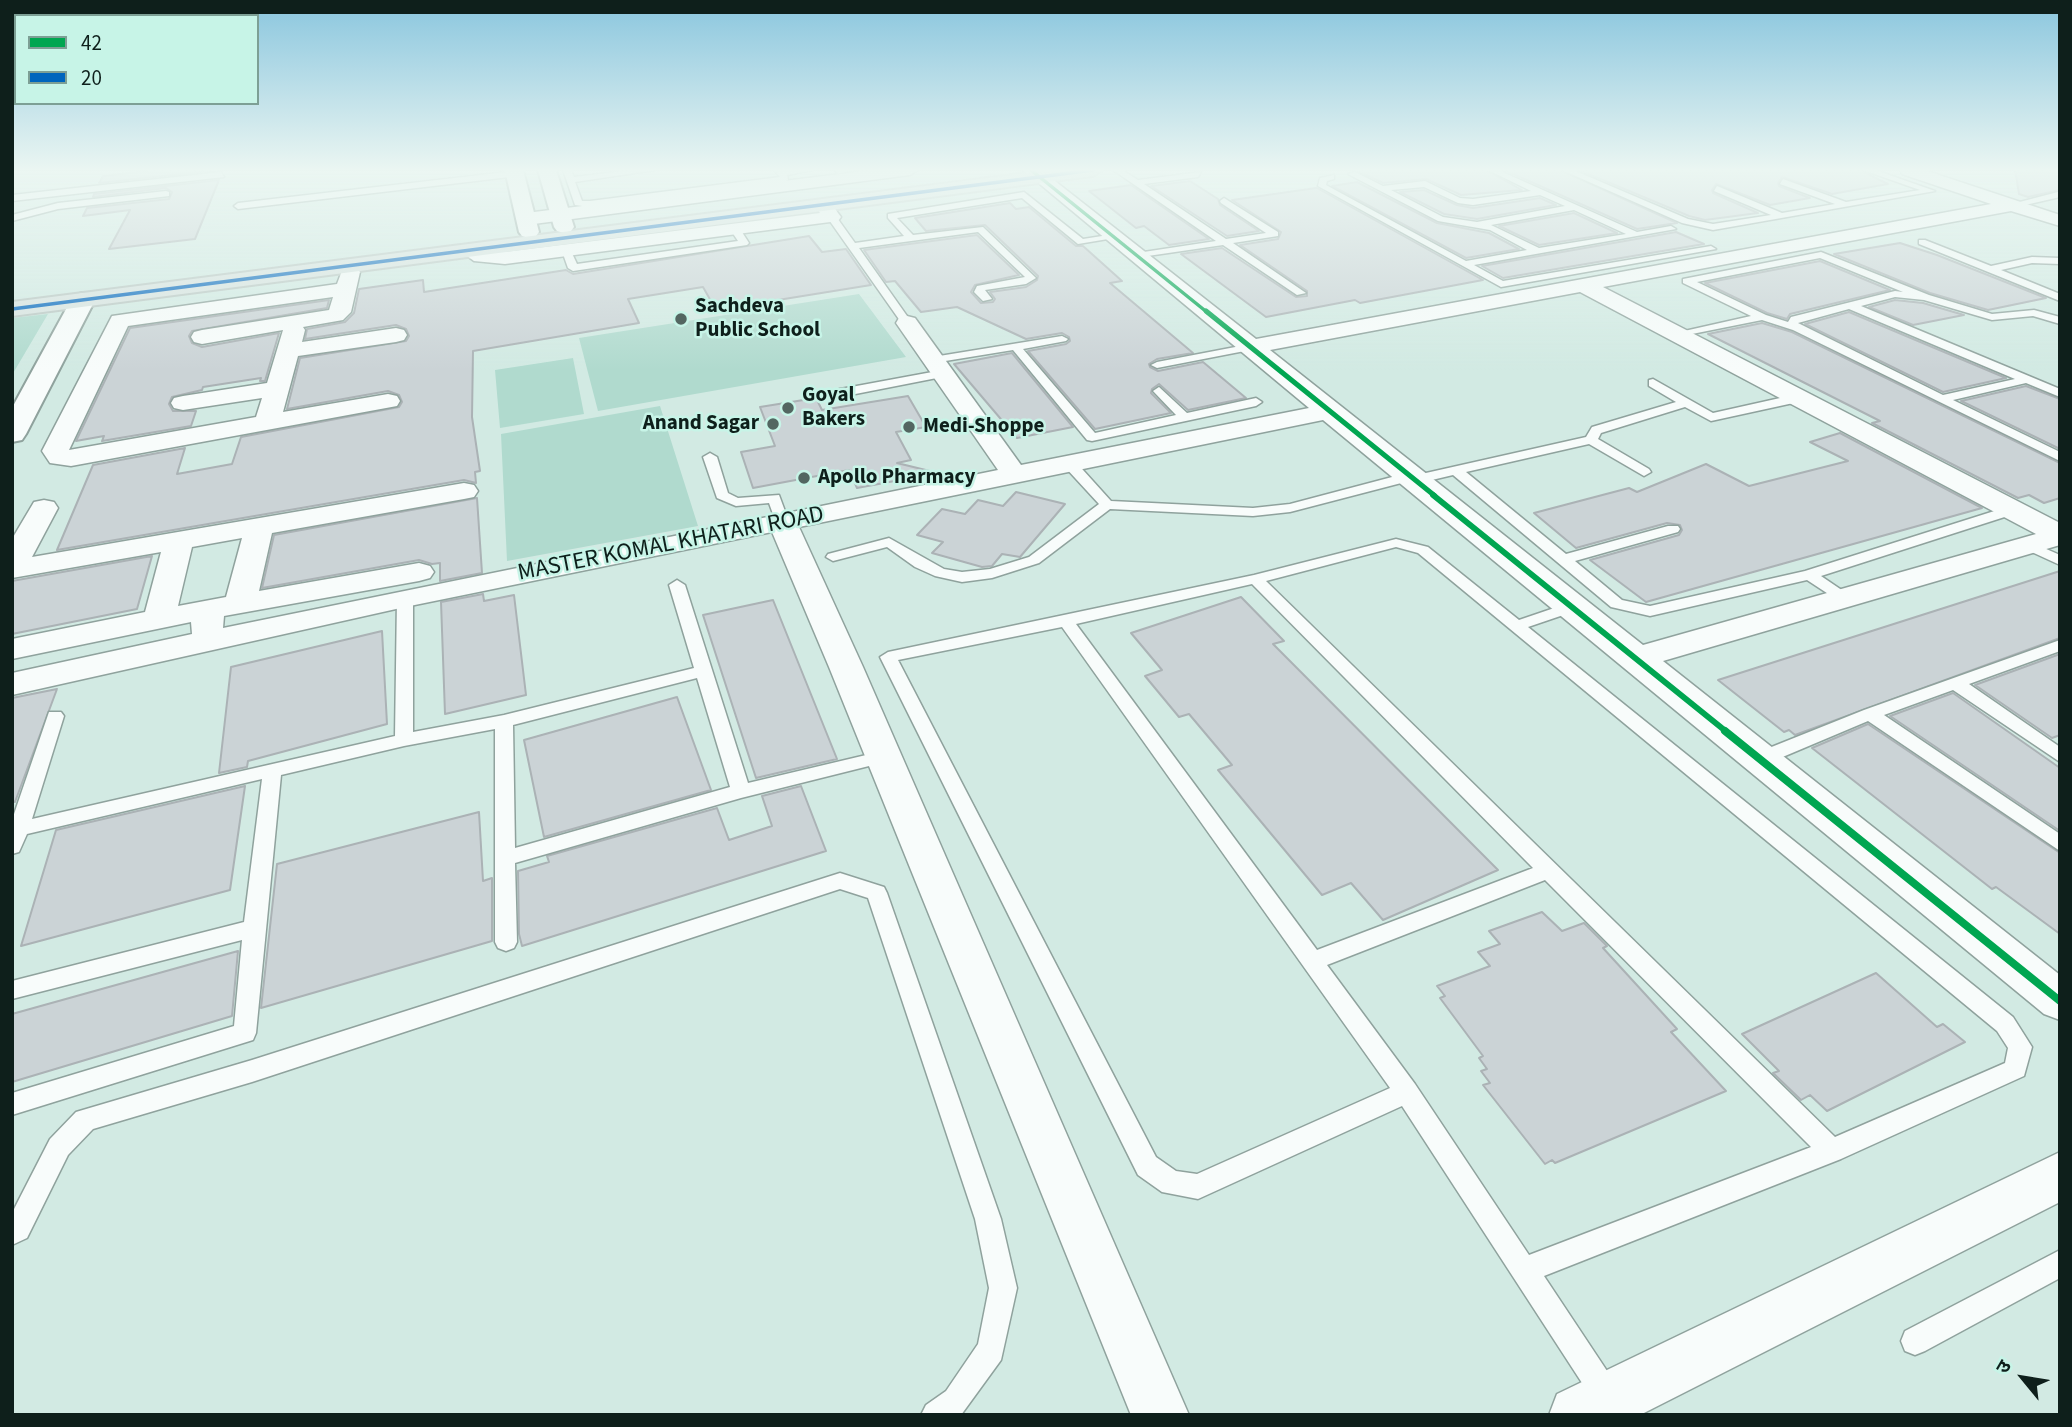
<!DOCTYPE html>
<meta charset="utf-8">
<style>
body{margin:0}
#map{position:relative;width:2072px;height:1427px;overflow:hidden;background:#d2eae3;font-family:"Source Sans 3","Noto Sans Devanagari",sans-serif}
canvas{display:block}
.frame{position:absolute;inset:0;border:14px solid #0e1f1b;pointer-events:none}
.legend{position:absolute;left:14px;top:14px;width:245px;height:91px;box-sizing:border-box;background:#c7f4e7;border:2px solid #7d9f95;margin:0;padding:9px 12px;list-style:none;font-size:21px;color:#0e1f1b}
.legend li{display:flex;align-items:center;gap:14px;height:35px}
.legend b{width:35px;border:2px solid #7d9f95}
.north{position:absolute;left:1988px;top:1343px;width:70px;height:70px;-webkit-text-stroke:5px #c7f4e7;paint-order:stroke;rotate:300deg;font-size:19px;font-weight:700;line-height:28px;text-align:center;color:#0e1f1b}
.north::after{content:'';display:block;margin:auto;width:24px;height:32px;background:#0e1f1b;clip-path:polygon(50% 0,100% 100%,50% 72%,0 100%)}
</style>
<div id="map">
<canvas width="2072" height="1427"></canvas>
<div class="frame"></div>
<ul class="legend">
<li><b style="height:9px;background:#00a651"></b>42</li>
<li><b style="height:9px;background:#0065bd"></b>20</li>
</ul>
<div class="north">उ</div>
</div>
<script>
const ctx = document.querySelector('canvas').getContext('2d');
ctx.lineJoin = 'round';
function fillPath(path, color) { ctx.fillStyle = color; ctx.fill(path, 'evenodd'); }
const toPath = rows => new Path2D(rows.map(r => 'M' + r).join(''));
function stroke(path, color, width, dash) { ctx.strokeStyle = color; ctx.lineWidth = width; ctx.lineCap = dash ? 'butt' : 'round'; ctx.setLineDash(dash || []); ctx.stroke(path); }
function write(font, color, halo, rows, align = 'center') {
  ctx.font = font + ' "Source Sans 3",sans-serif'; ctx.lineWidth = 5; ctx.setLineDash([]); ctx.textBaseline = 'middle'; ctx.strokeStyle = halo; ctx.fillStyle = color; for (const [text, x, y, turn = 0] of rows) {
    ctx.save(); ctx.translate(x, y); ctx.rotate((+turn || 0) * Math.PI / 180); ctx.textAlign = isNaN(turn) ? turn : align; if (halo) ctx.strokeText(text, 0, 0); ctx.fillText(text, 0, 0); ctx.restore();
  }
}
fillPath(toPath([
 [859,294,906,357,598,411,579,338],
 [48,314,12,375,12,318],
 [573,358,584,414,500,428,495,370],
 [660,406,698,526,507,561,501,434]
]), '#b0dace');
const building = toPath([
 [156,170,217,170,99,183,103,176,156,170],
 [1356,170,1486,170,1522,190,1461,195,1426,179,1383,183,1356,170],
 [1504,170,1560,170,1677,223,1637,229,1504,170],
 [1579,170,1860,170,1888,184,1832,194,1782,177,1778,183,1779,186,1810,198,1770,205,1716,184,1712,190,1713,193,1758,213,1705,220,1689,216,1579,170],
 [2015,170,2060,170,2060,190,2028,197,2019,194,2015,170],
 [219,180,195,239,109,249,130,210,83,216,87,208,169,199,172,192,166,188,93,197,94,194,219,180],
 [1190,181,1218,199,1220,205,1259,231,1227,236,1151,186,1190,181],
 [1357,182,1437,223,1489,233,1519,249,1466,258,1332,186,1357,182],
 [1131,185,1209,239,1169,245,1144,226,1136,228,1089,191,1131,185],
 [1316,188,1317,188,1483,280,1360,303,1355,300,1266,317,1181,254,1222,248,1296,297,1307,296,1307,291,1240,245,1278,239,1281,232,1232,200,1316,188],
 [1424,190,1457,205,1473,208,1540,198,1556,205,1477,219,1444,214,1400,192,1424,190],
 [1010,203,1016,209,1029,207,1076,246,1083,246,1122,281,1110,283,1193,353,1157,359,1149,364,1150,367,1158,371,1203,362,1246,398,1188,410,1159,384,1152,389,1151,393,1171,413,1095,429,1028,351,1066,344,1070,341,1069,337,1062,333,1026,339,957,307,921,312,895,281,886,282,864,250,977,235,1019,275,975,285,971,292,981,303,993,302,995,299,990,292,1026,287,1037,280,1038,276,985,225,926,231,915,218,1010,203],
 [1574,213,1617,233,1539,245,1499,226,1574,213],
 [1676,232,1704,244,1503,278,1482,266,1676,232],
 [809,236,822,252,846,249,871,285,716,310,703,287,628,299,639,323,473,351,472,417,480,471,475,472,476,483,464,480,57,550,93,465,185,448,177,474,232,464,241,437,399,407,402,402,399,395,388,391,287,409,300,358,406,341,409,336,406,329,396,325,305,339,307,329,345,322,354,313,359,289,423,280,424,292,566,270,573,274,809,236],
 [1900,243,1937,255,2046,298,1988,310,1930,293,1834,254,1900,243],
 [1820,261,1890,290,1790,314,1787,319,1767,313,1705,283,1820,261],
 [329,300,327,308,192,331,189,336,192,343,202,347,279,333,265,381,260,381,261,378,203,387,202,390,172,397,169,404,173,411,196,411,191,426,102,441,104,436,76,441,130,328,329,300],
 [1895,300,1923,303,1964,315,1913,325,1869,307,1895,300],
 [1849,312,2006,378,1943,392,1805,324,1849,312],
 [1762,323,1792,332,2060,463,2060,498,2044,503,2029,495,2018,498,1872,423,1880,421,1708,334,1762,323],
 [1012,353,1073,427,1017,438,954,364,1012,353],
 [2026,386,2060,399,2060,449,1961,401,2026,386],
 [908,396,926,427,896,432,911,460,897,463,938,473,857,488,849,470,753,488,741,452,775,446,760,407,816,398,822,410,908,396],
 [1840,433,1982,508,1646,602,1590,560,1679,535,1682,530,1680,525,1667,523,1576,548,1534,513,1629,488,1637,492,1706,464,1749,486,1848,461,1810,442,1840,433],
 [1016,492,1065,504,1020,557,1002,554,992,566,982,567,932,553,943,542,917,535,942,509,965,514,978,500,1003,506,1016,492],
 [477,498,482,573,440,581,440,563,432,564,419,560,262,588,274,535,477,498],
 [152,556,137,609,12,634,12,581,152,556],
 [2060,571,2060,638,1795,735,1789,730,1784,732,1718,680,2060,571],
 [483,594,484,601,514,595,526,695,445,714,441,602,483,594],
 [1241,597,1284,641,1273,644,1498,870,1383,920,1351,883,1322,895,1218,770,1232,765,1189,714,1179,717,1145,676,1162,670,1131,633,1241,597],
 [773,600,837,759,756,778,703,615,773,600],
 [382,631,387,724,248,761,247,767,219,773,231,667,382,631],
 [2060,654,2060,735,2052,738,1975,685,2060,654],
 [57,689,15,802,12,801,12,698,57,689],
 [1953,693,2060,768,2060,831,1890,716,1953,693],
 [677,697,711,790,544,837,524,740,677,697],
 [1868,724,2060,853,2060,934,1996,887,1992,889,1812,748,1868,724],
 [245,786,230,890,21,946,56,830,245,786],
 [801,786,826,851,522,946,519,934,518,871,549,862,547,856,717,808,729,840,772,826,762,796,801,786],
 [479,812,483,881,492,878,492,941,261,1008,277,864,479,812],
 [1542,912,1562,931,1584,923,1607,946,1603,948,1677,1029,1671,1032,1726,1091,1555,1163,1552,1160,1545,1164,1483,1085,1490,1083,1481,1071,1487,1069,1479,1058,1483,1056,1440,998,1445,996,1437,986,1490,966,1478,952,1500,944,1489,931,1542,912],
 [238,951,232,1016,12,1082,12,1014,238,951],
 [1876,973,1937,1027,1943,1024,1965,1042,1827,1111,1810,1095,1801,1100,1773,1073,1779,1071,1742,1034,1876,973]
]);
fillPath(building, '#cbd3d6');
stroke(building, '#abb2b5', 2);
const lane = toPath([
 [563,170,571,170,574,177,632,170,655,170,575,182,582,201,590,201,780,177,774,170,813,170,787,175,788,180,779,184,590,207,575,205,563,170],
 [835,170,852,170,838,174,835,170],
 [1113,170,1122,170,1138,180,1201,172,1198,177,1144,184,1226,239,1266,233,1221,203,1220,201,1224,198,1278,232,1278,236,1233,243,1306,293,1297,295,1223,245,1134,258,1132,256,1137,253,1216,241,1113,170],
 [1488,170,1498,170,1637,232,1671,226,1676,229,1474,265,1503,281,1711,246,1716,249,1501,287,1318,186,1320,178,1334,175,1334,179,1327,181,1326,185,1466,261,1527,250,1490,230,1438,221,1348,174,1355,172,1383,186,1425,181,1460,198,1473,199,1531,191,1488,170],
 [1424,187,1458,203,1473,205,1540,195,1565,206,1477,222,1443,217,1391,190,1424,187],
 [1574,210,1626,234,1539,248,1491,225,1574,210],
 [1562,170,1573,170,1688,219,1713,224,1771,215,1714,191,1717,186,1782,213,1835,204,1780,184,1783,179,1846,202,1920,190,1863,170,1875,170,1935,191,1713,230,1682,223,1562,170],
 [515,171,518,176,238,209,234,206,238,203,515,171],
 [221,172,224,177,12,201,12,195,221,172],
 [166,191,169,192,169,196,58,209,12,221,12,215,58,203,166,191],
 [1024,192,1083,239,1115,234,1120,237,1078,244,1022,198,897,218,913,235,983,227,1036,278,1026,284,985,290,992,299,983,301,974,292,977,286,1025,277,978,232,859,248,912,323,907,326,903,325,827,217,835,215,855,243,904,236,888,218,888,214,1024,192],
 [2058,192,2060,197,2012,208,2008,205,2058,192],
 [735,226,740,229,749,243,747,245,573,271,568,268,562,251,570,249,577,264,738,241,730,229,735,226],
 [1919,240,1925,240,1991,266,2032,257,2060,258,2060,264,2032,263,2001,270,2060,294,2060,301,1919,244,1919,240],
 [1821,252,1929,295,1992,314,2034,310,2060,317,2060,324,2033,316,1992,320,1924,300,1895,297,1861,306,2060,389,2060,397,2026,383,1953,400,2060,452,2060,461,1793,330,1762,320,1677,337,1671,334,1751,316,1683,283,1683,279,1821,252],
 [1820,258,1903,292,1895,291,1791,317,1788,322,1766,315,1697,282,1820,258],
 [1849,309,2015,379,1943,395,1798,323,1849,309],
 [1062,336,1068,339,1066,341,1023,349,1095,433,1176,415,1153,391,1159,387,1187,413,1256,398,1262,402,1256,406,1092,441,1087,440,1013,350,933,363,927,360,933,357,1062,336],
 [1251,344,1255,345,1255,349,1157,368,1151,365,1157,362,1251,344],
 [943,370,949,374,947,376,835,398,829,394,835,390,943,370],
 [1653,379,1713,413,1798,394,1804,398,1798,402,1711,421,1685,407,1601,433,1598,439,1649,469,1651,472,1644,476,1589,444,1466,472,1566,554,1668,526,1678,526,1680,529,1678,532,1575,561,1622,600,1650,606,1805,571,2007,507,2012,506,2019,510,2017,513,1821,576,1849,595,1852,598,1849,601,1839,601,1807,580,1650,616,1611,607,1453,475,1415,484,1409,481,1290,512,1253,516,1110,509,1039,563,992,578,962,582,935,576,915,567,887,547,833,561,826,557,828,554,889,538,944,569,962,572,990,569,1029,557,1099,504,1064,466,1064,460,1074,460,1111,501,1253,508,1290,504,1411,472,1417,475,1586,437,1592,427,1676,402,1649,386,1649,380,1653,379],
 [710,453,717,457,728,493,738,498,779,495,789,522,787,525,777,525,769,503,736,506,717,498,703,457,710,453],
 [1396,539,1428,547,1519,620,1566,604,1578,604,1580,607,1578,610,1528,627,2013,1017,2032,1047,2024,1076,1841,1159,1544,1276,1617,1386,1621,1396,1617,1406,1607,1410,1597,1406,1402,1106,1198,1199,1162,1192,1138,1175,880,657,888,652,1254,575,1396,539],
 [1396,547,1418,553,1997,1031,2008,1048,2005,1063,1835,1137,1266,581,1396,547],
 [1252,584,1533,868,1317,950,1076,624,1252,584],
 [1062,627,1390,1088,1197,1174,1176,1171,1156,1157,898,660,1062,627],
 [1545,880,1811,1147,1529,1255,1415,1084,1327,965,1545,880],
 [2028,541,2060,555,2060,565,2023,548,2021,545,2023,542,2028,541],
 [677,580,685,585,748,783,883,751,889,753,892,757,889,761,741,798,515,863,517,942,514,948,506,951,498,948,495,942,495,729,404,746,281,775,256,1033,253,1040,12,1115,12,1093,234,1026,242,940,12,999,12,981,244,922,262,779,27,834,19,852,12,854,12,820,49,712,61,712,64,716,32,819,395,736,397,598,405,593,413,598,413,732,504,715,694,668,669,585,677,580],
 [697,678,730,787,515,848,513,725,697,678],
 [2060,640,2060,651,1969,684,2060,747,2060,762,1953,690,1884,715,2060,834,2060,851,1868,721,1766,764,1754,764,1751,759,1754,754,1864,710,2060,640],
 [840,873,884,887,887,893,1001,1219,1017,1288,1001,1360,961,1415,921,1415,926,1405,946,1391,978,1344,989,1288,975,1219,868,898,840,889,252,1082,93,1129,68,1155,27,1238,12,1245,12,1213,50,1139,76,1112,252,1060,840,873],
 [2060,1250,2060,1278,1925,1351,1915,1355,1905,1351,1901,1341,1905,1331,2060,1250]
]);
const street = toPath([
 [872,170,918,170,910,175,526,225,517,219,526,213,872,170],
 [1023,170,1041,170,1256,339,1991,204,1902,174,1900,170,1924,170,2060,215,2060,226,2011,211,1603,287,2060,523,2060,545,1663,661,2060,975,2060,1020,2044,1014,1323,420,799,527,863,667,1189,1415,1131,1415,829,667,772,532,405,607,12,695,12,673,192,634,191,622,12,659,12,639,145,612,161,552,12,578,12,539,34,502,44,500,54,502,58,508,32,557,464,483,474,485,478,491,474,497,464,499,272,533,259,591,419,563,430,566,434,572,430,578,419,581,224,616,223,628,998,470,896,323,899,318,907,316,915,318,1021,465,1309,408,1023,170],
 [1580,292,2036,534,1643,645,1270,350,1580,292],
 [242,538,226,597,178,606,192,547,242,538],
 [823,199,829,200,838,213,841,217,838,221,505,264,474,261,459,250,469,244,485,251,505,252,820,213,814,204,823,199],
 [350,266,357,268,360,272,351,312,343,320,303,327,305,330,302,342,396,328,404,330,407,335,404,340,396,342,298,356,283,412,388,394,397,396,400,401,397,406,71,466,50,463,42,451,112,316,337,284,343,268,350,266],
 [333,297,329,310,202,330,194,332,191,337,194,342,202,344,283,330,267,383,183,396,174,398,171,403,174,408,183,410,262,398,256,417,69,450,128,326,333,297],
 [2060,1152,2060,1202,1640,1415,1549,1415,1557,1394,2060,1152]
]);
const secondary = toPath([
 [505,170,523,170,539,232,536,236,529,238,522,236,519,232,505,170],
 [538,170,556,170,574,227,571,231,564,233,557,231,554,227,538,170],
 [83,293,91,295,95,300,26,434,22,440,12,442,12,408,71,300,75,295,83,293]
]);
const primary = toPath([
 [1051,170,1102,170,1093,176,12,316,12,302,1051,170]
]);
stroke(lane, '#8fa29d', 3);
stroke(street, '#8fa29d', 3);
stroke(secondary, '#8fa29d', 4);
stroke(primary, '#bac7c3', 4);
fillPath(lane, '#f8fcfb');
fillPath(street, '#f8fcfb');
fillPath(secondary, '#f8fcfb');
fillPath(primary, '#d8e3e0');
stroke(toPath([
 [1031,170,1208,313]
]), '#00a651', 3.5);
stroke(toPath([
 [1206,311,1435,496]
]), '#00a651', 5);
stroke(toPath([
 [1433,495,1728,733]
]), '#00a651', 6);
stroke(toPath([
 [1725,731,2060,1001]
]), '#00a651', 8);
stroke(toPath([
 [12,309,1093,170]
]), '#0065bd', 3.5);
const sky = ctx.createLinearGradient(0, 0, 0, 370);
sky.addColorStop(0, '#8ac6de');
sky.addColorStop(0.46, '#ebf6f2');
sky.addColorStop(1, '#ebf6f200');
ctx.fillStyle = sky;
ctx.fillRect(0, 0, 2072, 370);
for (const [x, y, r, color] of [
 [681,319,7,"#536661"],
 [788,408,7,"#536661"],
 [773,424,7,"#536661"],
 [909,427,7,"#536661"],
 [804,478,7,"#536661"]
]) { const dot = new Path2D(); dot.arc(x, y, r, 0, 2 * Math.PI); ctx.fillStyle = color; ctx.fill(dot); stroke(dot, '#c7f4e7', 2.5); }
write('bold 21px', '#0e1f1b', '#c7f4e7', [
 ["Sachdeva",695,307],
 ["Public School",695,331],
 ["Goyal",802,396],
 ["Bakers",802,420],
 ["Anand Sagar",759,424,"right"],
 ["Medi-Shoppe",923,427],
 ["Apollo Pharmacy",818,478]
], 'left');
write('24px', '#0e1f1b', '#c7f4e7', [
 ["MASTER KOMAL KHATARI ROAD",671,545,-11]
]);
</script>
